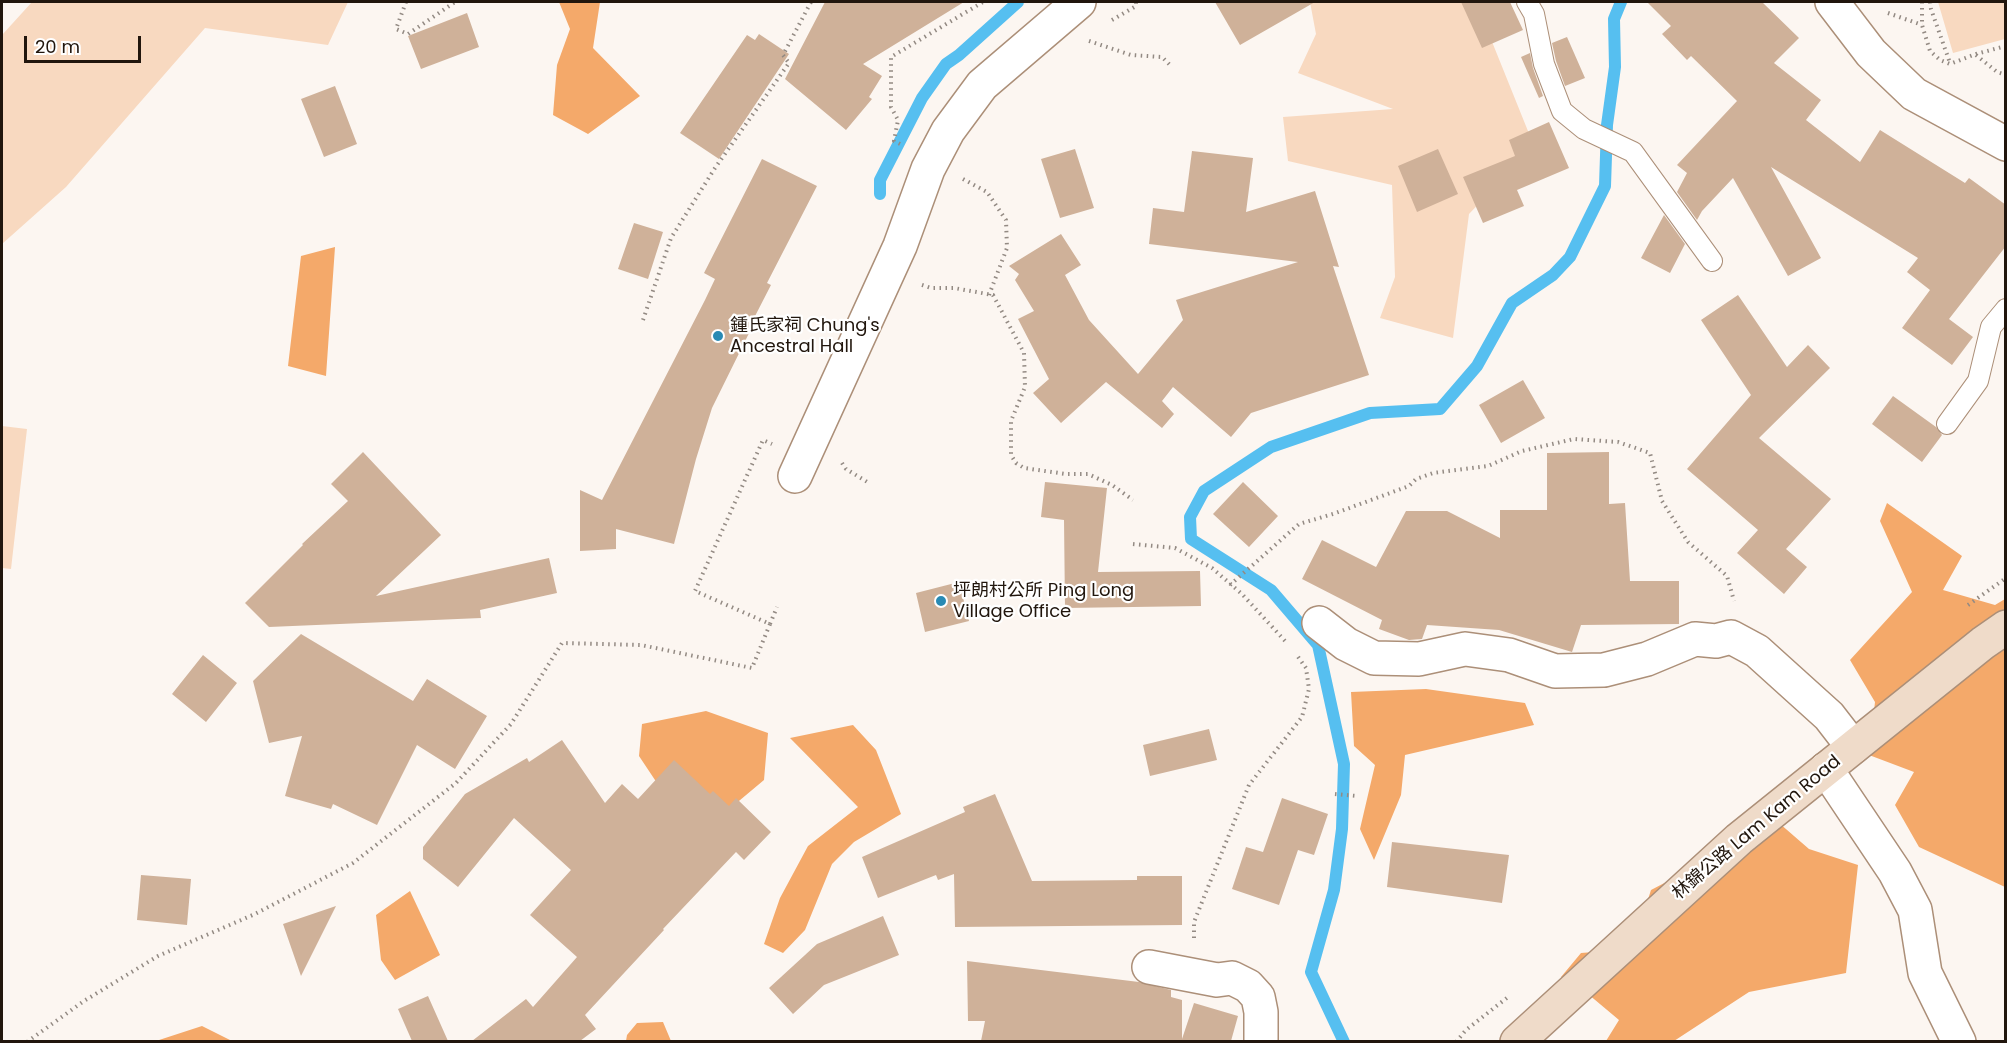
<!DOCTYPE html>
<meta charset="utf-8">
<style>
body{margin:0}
#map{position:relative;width:2007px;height:1043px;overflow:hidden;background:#fcf6f1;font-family:Poppins,sans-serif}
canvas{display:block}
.frame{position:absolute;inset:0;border:3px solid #21160d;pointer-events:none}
.scale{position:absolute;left:24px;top:36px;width:117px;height:27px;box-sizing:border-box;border:3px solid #21160d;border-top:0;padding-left:8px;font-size:18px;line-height:21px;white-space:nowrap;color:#21160d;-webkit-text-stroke:4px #fff;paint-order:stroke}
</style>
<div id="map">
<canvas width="2007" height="1043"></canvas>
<div class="frame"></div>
<div class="scale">20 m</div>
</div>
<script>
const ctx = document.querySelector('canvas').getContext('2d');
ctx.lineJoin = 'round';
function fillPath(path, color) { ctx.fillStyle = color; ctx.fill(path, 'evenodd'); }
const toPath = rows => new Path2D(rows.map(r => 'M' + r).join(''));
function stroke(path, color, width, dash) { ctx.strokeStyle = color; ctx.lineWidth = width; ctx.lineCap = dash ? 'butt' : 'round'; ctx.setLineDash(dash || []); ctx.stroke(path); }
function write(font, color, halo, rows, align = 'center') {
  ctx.font = font + ' Poppins,"Noto Sans TC",sans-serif'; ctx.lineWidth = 4.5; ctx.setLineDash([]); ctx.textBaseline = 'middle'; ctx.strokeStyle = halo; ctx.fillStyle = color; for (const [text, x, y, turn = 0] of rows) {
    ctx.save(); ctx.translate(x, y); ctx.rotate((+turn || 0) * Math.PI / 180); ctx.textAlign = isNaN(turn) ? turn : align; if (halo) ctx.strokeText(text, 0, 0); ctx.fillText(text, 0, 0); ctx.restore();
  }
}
fillPath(toPath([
 [32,2,348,2,328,45,205,28,66,187,2,244,2,35],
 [1310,2,1476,2,1534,146,1469,214,1453,338,1380,318,1395,277,1392,185,1288,161,1283,117,1393,109,1298,73,1316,34],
 [1938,2,2005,2,2005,39,1953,53],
 [2,426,27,429,11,569,2,568]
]), '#f8d9c0');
fillPath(toPath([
 [559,2,600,2,593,48,640,96,588,134,553,115,557,65,570,29],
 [335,247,326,376,288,366,301,256],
 [1887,503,1962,556,1943,590,1995,605,2005,599,2005,887,1919,847,1895,805,1914,772,1869,755,1875,702,1850,660,1912,592,1880,521],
 [1426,689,1525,703,1534,725,1405,755,1401,795,1374,860,1360,829,1375,765,1354,746,1351,692],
 [706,711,768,733,764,780,721,816,665,795,639,756,642,724],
 [853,725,876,750,901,814,854,842,832,864,805,930,783,953,764,944,780,898,808,846,858,807,790,738],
 [1779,823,1809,849,1858,865,1846,973,1749,992,1674,1041,1606,1041,1619,1020,1588,994,1561,977,1581,953,1632,949,1651,890],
 [410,891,440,955,395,980,381,960,376,915],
 [663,1022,671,1041,626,1041,627,1035,637,1023],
 [202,1026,232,1041,156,1041]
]), '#f4a96a');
stroke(toPath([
 [880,194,880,180,922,98,946,64,959,55,1018,2],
 [1344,1042,1311,972,1334,890,1342,829,1344,764,1318,645,1271,590,1191,539,1190,517,1204,491,1271,447,1370,413,1440,409,1477,366,1512,303,1553,275,1570,257,1605,186,1607,125,1615,67,1614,19,1621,2]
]), '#56bff0', 12);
fillPath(toPath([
 [825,2,964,2,863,64,882,76,869,97,872,99,846,130,785,79],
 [1215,2,1315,2,1240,45],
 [1461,2,1510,2,1523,30,1482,48],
 [1647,2,1762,2,1799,38,1774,63,1821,100,1806,120,1860,162,1880,130,1965,183,1969,178,2006,205,2006,246,1949,319,1973,337,1952,365,1902,328,1930,290,1907,272,1918,258,1771,167,1821,258,1788,276,1733,178,1702,211,1697,220,1677,192,1687,173,1677,165,1737,101,1691,56,1687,60,1662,34,1671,26],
 [467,13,479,47,421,69,408,36],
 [759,34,789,54,719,159,680,133,747,35,755,40],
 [1567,37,1585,78,1565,86,1556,61,1552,43],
 [1530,53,1533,68,1543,96,1539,98,1521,57],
 [335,86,357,144,324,157,301,99],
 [1549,122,1569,168,1517,190,1524,206,1483,223,1463,177,1515,156,1509,140],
 [1075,149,1094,208,1060,218,1041,159],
 [1438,149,1458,194,1417,212,1398,166],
 [1192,151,1253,158,1246,212,1315,191,1339,267,1333,266,1369,375,1251,413,1231,437,1173,387,1162,401,1174,414,1162,428,1106,382,1061,423,1033,393,1049,379,1018,319,1034,311,1015,280,1019,274,1009,266,1061,234,1081,265,1065,275,1089,320,1138,374,1183,320,1176,300,1298,262,1149,244,1153,208,1184,212],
 [762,159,817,186,767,283,771,285,753,320,755,321,712,408,696,459,674,544,616,529,616,549,580,551,580,490,602,500,705,300,715,279,704,273],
 [1664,215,1685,244,1670,273,1641,258],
 [634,223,663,232,648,279,618,269],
 [1738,295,1787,367,1808,345,1830,368,1759,438,1831,499,1786,549,1807,567,1784,594,1737,553,1758,530,1687,469,1751,395,1701,320],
 [1523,380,1545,418,1501,443,1479,405],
 [1893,396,1936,427,1942,435,1922,462,1872,424],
 [363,452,441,535,376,596,549,558,557,593,480,610,481,618,269,627,245,603,303,545,302,544,348,501,331,484],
 [1609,452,1609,504,1625,503,1630,581,1679,581,1679,624,1581,625,1572,652,1499,630,1427,625,1422,639,1409,640,1379,629,1382,620,1302,579,1322,540,1376,567,1406,511,1447,511,1500,538,1500,510,1547,510,1547,453],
 [1045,482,1107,488,1098,572,1200,571,1201,606,1065,608,1064,520,1041,517],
 [1243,482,1278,516,1249,547,1213,514],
 [959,582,969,621,925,632,916,593],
 [301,634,413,701,427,679,487,716,455,769,417,745,377,825,333,804,331,809,285,796,302,736,269,743,253,681],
 [203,655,237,683,206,722,172,694],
 [1209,729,1217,760,1150,776,1143,745],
 [562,740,605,803,622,784,638,799,674,760,710,794,713,791,729,806,736,798,771,832,744,860,736,852,663,929,664,930,585,1015,596,1029,580,1041,472,1041,526,999,533,1007,577,957,530,915,571,870,514,818,458,887,423,859,423,847,465,794,527,758,529,762],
 [995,794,1032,881,1137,880,1137,876,1182,876,1182,925,955,927,954,874,938,880,936,875,878,898,862,857,965,812,963,807],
 [1282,798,1328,814,1314,855,1298,850,1279,905,1232,889,1246,847,1263,852],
 [1392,842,1509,855,1502,903,1387,887],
 [141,875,191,879,187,925,137,920],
 [336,906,301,976,283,924],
 [883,916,899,955,824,985,793,1014,769,988,817,944],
 [967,961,1139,982,1171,990,1171,997,1182,1000,1182,1039,1194,1003,1238,1016,1231,1041,981,1041,985,1021,968,1021],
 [428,996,448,1041,412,1041,398,1009]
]), '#cfb199');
const lane = toPath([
 [1527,2,1534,14,1544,64,1562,111,1584,129,1633,152,1712,261],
 [1947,424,1978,381,1991,327,2006,309]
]);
const street = toPath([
 [1832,2,1871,53,1914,94,2006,144],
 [795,476,900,246,928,169,948,131,982,85,1079,2],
 [1319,623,1346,644,1374,658,1419,659,1465,649,1509,655,1555,671,1604,670,1647,659,1695,639,1716,641,1731,637,1757,651,1829,716,1853,747],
 [1826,769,1895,872,1915,910,1925,973,1959,1042],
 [1149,967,1217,980,1232,978,1248,986,1258,997,1261,1012,1261,1042]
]);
const secondary = toPath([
 [1517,1042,1739,839,1983,643,2006,627]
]);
stroke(lane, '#ac8f78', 22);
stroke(street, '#ac8f78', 36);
stroke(secondary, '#ac8f78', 36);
stroke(toPath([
 [406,2,396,29,408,34,455,2],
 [1922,2,1922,25,1930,51,1940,60,1950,64,1976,54,2006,46],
 [1930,2,1931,9,1950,63],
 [1888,13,1922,25],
 [1112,20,1136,6,1136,2],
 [1089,41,1131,55,1162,57,1172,67],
 [1976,55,1997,72,2006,75],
 [900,144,894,141,898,120,891,107,891,57,983,2],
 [963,179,987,192,1006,220,1007,248,989,295],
 [922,285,931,288,954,288,993,295,1024,353,1025,387,1011,421,1011,455,1016,463,1024,468,1066,474,1088,474,1112,485,1133,500],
 [643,320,671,238,715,168,789,63,783,55,811,2],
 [842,463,846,469,869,483],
 [1133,544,1175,548,1212,568,1242,594,1286,642],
 [1230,585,1299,524,1333,514,1409,486,1416,479,1433,473,1488,466,1522,451,1574,439,1618,442,1650,453,1662,501,1688,542,1727,576,1734,601],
 [1968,605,2006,578],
 [770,624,777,607],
 [1335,794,1357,796],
 [1194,938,1194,922,1249,785,1302,717,1309,689,1306,668,1296,654],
 [27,1042,84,1001,158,956,255,914,353,863,456,783,511,724,562,643,641,645,752,668,770,624,695,591,763,440,772,444],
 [1456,1042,1466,1030,1508,997]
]), '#938a83', 4, [1.5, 4.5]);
stroke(lane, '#fff', 20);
stroke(street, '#fff', 33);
stroke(secondary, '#efdbc9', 33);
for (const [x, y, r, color] of [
 [718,336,6,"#288ab4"],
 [941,601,6,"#288ab4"]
]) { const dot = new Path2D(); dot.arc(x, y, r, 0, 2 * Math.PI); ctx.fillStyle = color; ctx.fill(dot); stroke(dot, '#fff', 2); }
write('18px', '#21160d', '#fff', [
 ["鍾氏家祠 Chung's",730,326],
 ["Ancestral Hall",730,347],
 ["坪朗村公所 Ping Long",953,591],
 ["Village Office",953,612]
], 'left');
write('18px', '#21160d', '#fff', [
 ["林錦公路 Lam Kam Road",1757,828,-40]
]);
</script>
